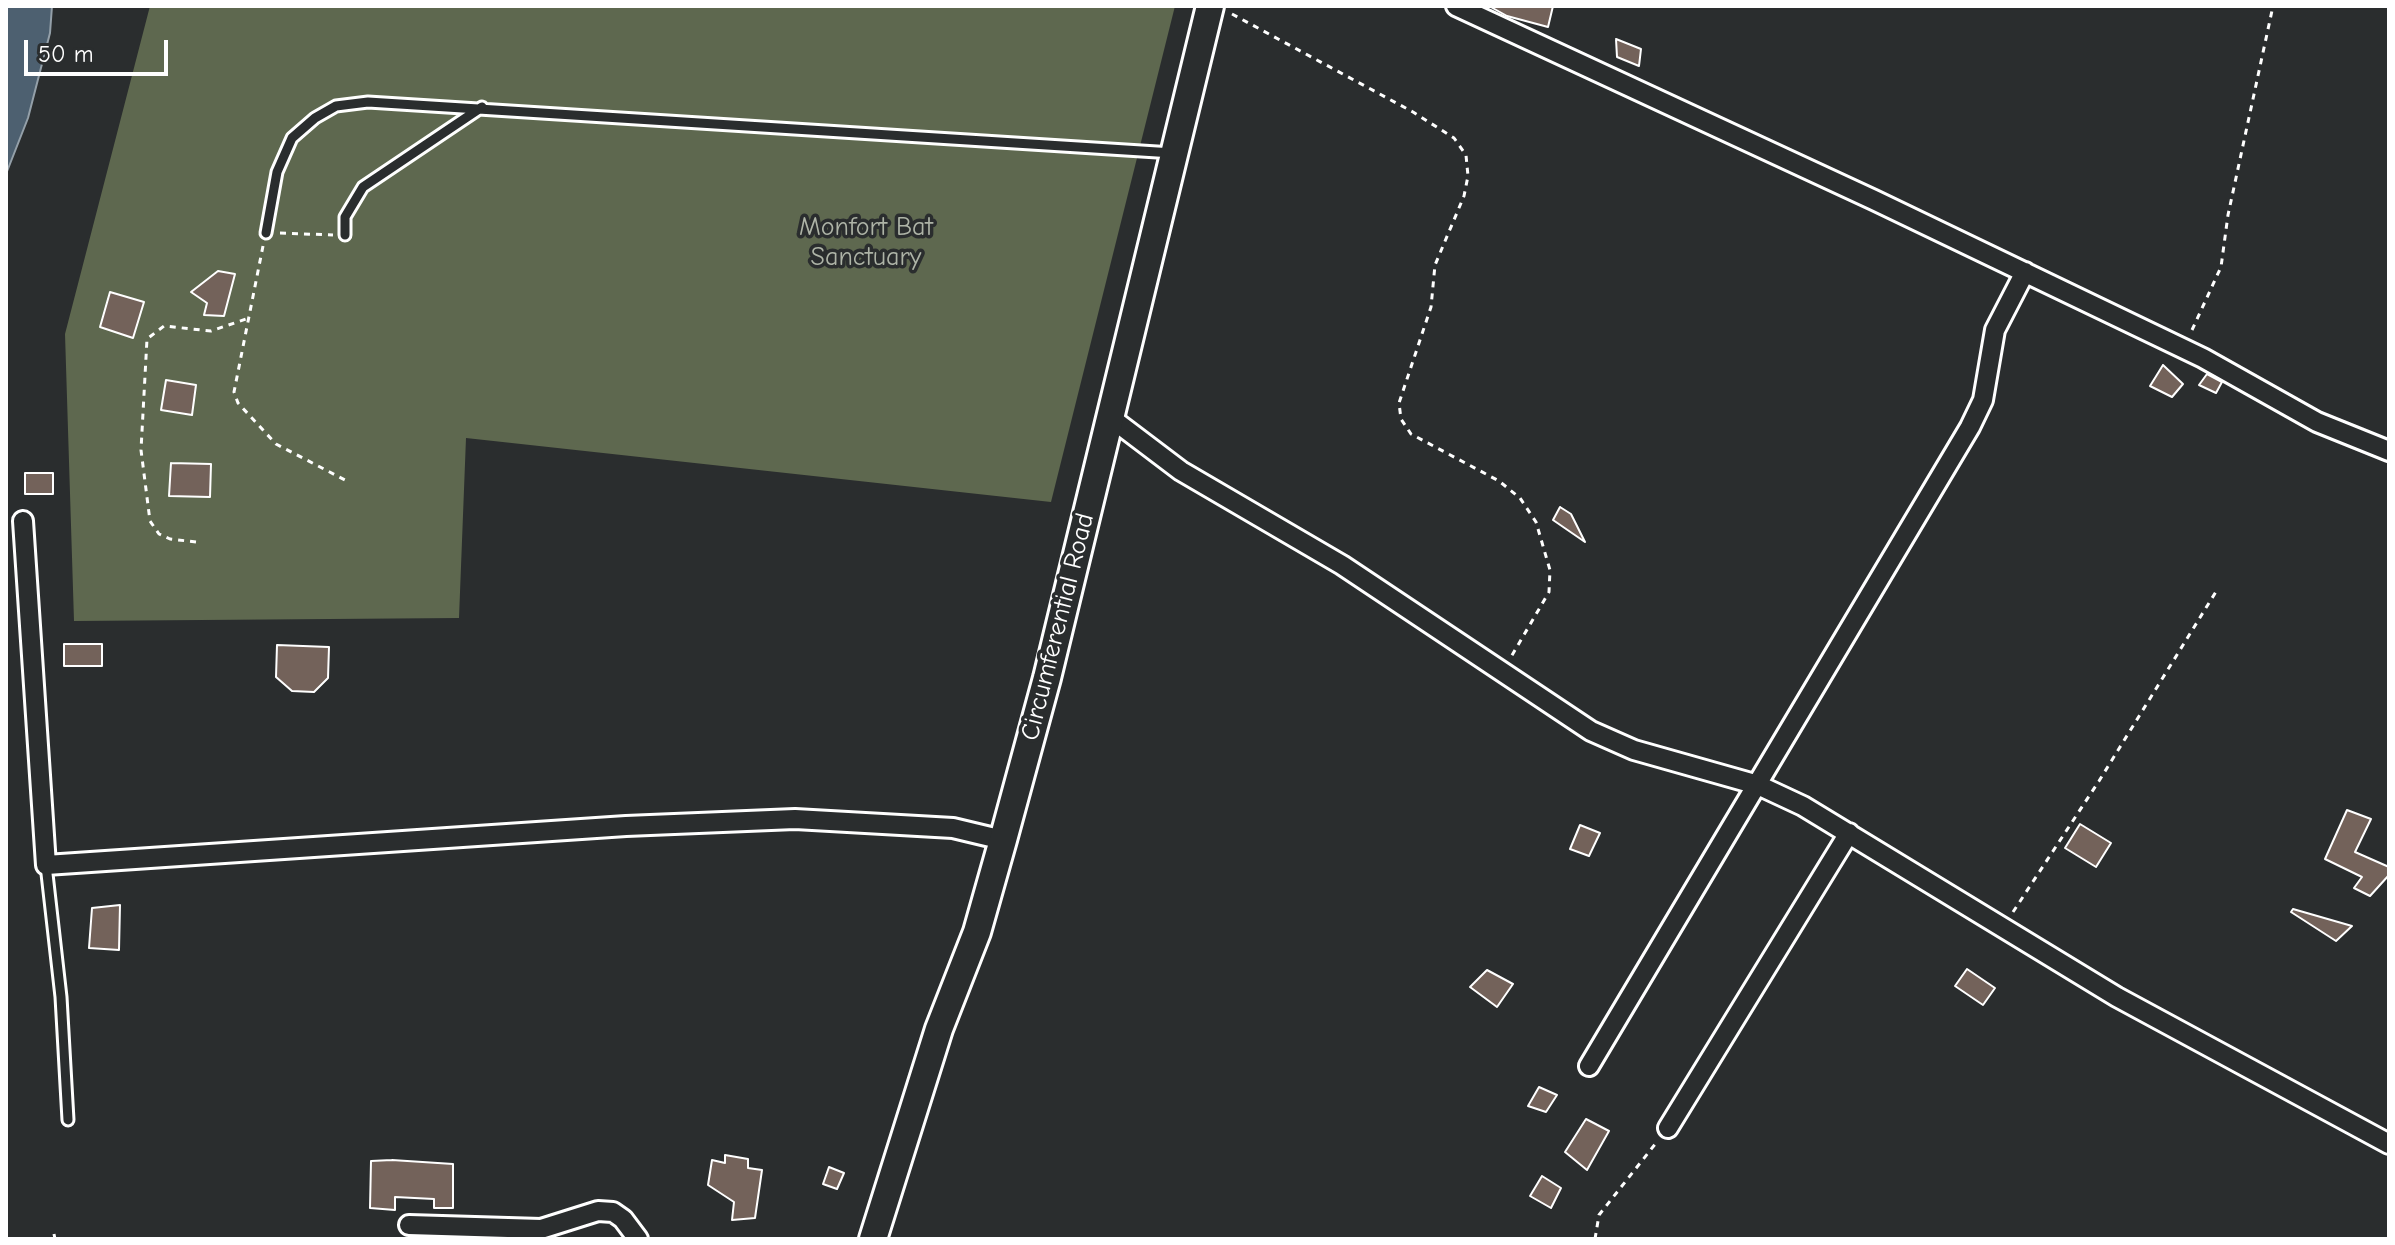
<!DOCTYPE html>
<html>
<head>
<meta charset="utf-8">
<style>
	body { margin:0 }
	#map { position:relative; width:2395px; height:1245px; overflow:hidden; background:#2a2d2e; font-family:"Comic Neue",sans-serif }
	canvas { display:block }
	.frame { position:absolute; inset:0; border:8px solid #fff; pointer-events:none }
	.scale { position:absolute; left:24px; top:40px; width:144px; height:36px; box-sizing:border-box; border:4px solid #fff; border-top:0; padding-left:10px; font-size:24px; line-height:28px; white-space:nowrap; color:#fff; -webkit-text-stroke:6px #2a2d2e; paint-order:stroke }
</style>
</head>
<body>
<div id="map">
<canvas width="2395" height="1245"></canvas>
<div class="frame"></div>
<div class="scale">50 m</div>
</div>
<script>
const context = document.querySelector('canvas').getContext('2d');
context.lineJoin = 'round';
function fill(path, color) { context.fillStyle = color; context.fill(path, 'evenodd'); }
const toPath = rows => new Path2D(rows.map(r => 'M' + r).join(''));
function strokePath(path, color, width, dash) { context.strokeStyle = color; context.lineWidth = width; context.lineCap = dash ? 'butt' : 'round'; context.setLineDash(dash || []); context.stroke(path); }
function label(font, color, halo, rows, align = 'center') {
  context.font = font + ' "Comic Neue",sans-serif'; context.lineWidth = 7; context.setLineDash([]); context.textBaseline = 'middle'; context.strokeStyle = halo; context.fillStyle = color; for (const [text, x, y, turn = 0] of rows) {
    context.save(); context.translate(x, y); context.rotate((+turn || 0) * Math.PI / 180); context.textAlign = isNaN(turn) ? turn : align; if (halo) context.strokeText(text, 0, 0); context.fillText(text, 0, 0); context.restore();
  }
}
fill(toPath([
	[150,6,1175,6,1051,502,466,438,459,618,74,621,65,334]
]), '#5e684f');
const water = toPath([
	[6,6,52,6,50,33,28,118,6,174,6,6]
]);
fill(water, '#4d6070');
strokePath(water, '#94a0a9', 2);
const building = toPath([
	[1489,6,1553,6,1548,27,1507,16,1489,6],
	[1616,39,1641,49,1639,66,1617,57,1616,39],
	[218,271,235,274,224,316,204,315,207,303,191,292,218,271],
	[110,292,144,302,133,338,100,327,110,292],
	[2163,365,2183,384,2172,397,2150,386,2163,365],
	[2207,374,2222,382,2216,393,2199,385,2207,374],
	[166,380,196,385,192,415,161,410,166,380],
	[171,463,211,464,210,497,169,496,171,463],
	[25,473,53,473,53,494,25,494,25,473],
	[1560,507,1571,514,1585,542,1553,520,1560,507],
	[64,644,102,644,102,666,64,666,64,644],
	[277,645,329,647,328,678,314,692,292,691,276,677,277,645],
	[2347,810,2371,819,2355,852,2389,867,2389,875,2370,896,2354,888,2362,877,2325,859,2347,810],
	[2080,824,2111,843,2096,867,2065,848,2080,824],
	[1580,825,1600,833,1589,856,1570,849,1580,825],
	[120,905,119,950,89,948,92,908,120,905],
	[2293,909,2352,926,2336,941,2291,912,2293,909],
	[1967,969,1995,988,1983,1005,1955,986,1967,969],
	[1487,970,1513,984,1497,1007,1470,987,1487,970],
	[1539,1087,1557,1095,1546,1112,1528,1106,1539,1087],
	[1586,1119,1609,1131,1587,1170,1565,1152,1586,1119],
	[725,1155,748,1159,748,1168,762,1170,755,1218,732,1220,734,1202,708,1185,712,1160,725,1163,725,1155],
	[392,1160,453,1164,453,1208,434,1208,434,1199,395,1197,395,1210,370,1208,371,1161,392,1160],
	[829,1167,844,1173,837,1189,823,1184,829,1167],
	[1542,1176,1561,1188,1551,1208,1530,1196,1542,1176]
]);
fill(building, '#73625a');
strokePath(building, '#fff', 2);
const lane = toPath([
	[266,233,277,172,292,138,315,118,336,106,368,102,1173,153],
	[345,235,345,217,363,187,482,107],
	[46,865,61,997,68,1120]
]);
const street = toPath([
	[1456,6,1874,200,2203,358,2317,422,2389,451],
	[1111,418,1181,471,1342,565,1591,731,1634,750,1758,785,1803,806,2117,997,2389,1144],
	[23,521,46,865,626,826,795,819,953,828,1003,840],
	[1589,1066,1970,427,1983,400,1995,330,2025,272],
	[1668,1128,1849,833],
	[409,1225,541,1229,598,1211,613,1212,623,1219,638,1239]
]);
const secondary = toPath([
	[873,1239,939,1029,977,932,1003,840,1047,678,1210,6]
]);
strokePath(lane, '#fff', 15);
strokePath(street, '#fff', 24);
strokePath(secondary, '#fff', 32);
strokePath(toPath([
	[1232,14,1413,112,1454,138,1466,155,1468,176,1464,196,1435,265,1431,307,1399,403,1401,419,1411,434,1499,481,1520,498,1536,522,1550,570,1549,592,1511,657],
	[280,233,333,235],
	[263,246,234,392,238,403,276,444,345,480],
	[2192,330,2221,267,2228,215,2273,6],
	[196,542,170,539,159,534,150,521,141,450,147,339,164,326,211,331,249,318],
	[2013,912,2099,781,2217,590],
	[54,1234,55,1239],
	[1595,1239,1599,1215,1656,1143]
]), '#fff', 3, [6, 6]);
strokePath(lane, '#2a2d2e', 9);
strokePath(street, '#2a2d2e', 18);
strokePath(secondary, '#2a2d2e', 26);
label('26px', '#aeb4a7', '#2a2d2e', [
	["Monfort Bat",866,228],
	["Sanctuary",866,258]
]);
label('26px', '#fff', '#2a2d2e', [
	["Circumferential Road",1058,627,-76]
]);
</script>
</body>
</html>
